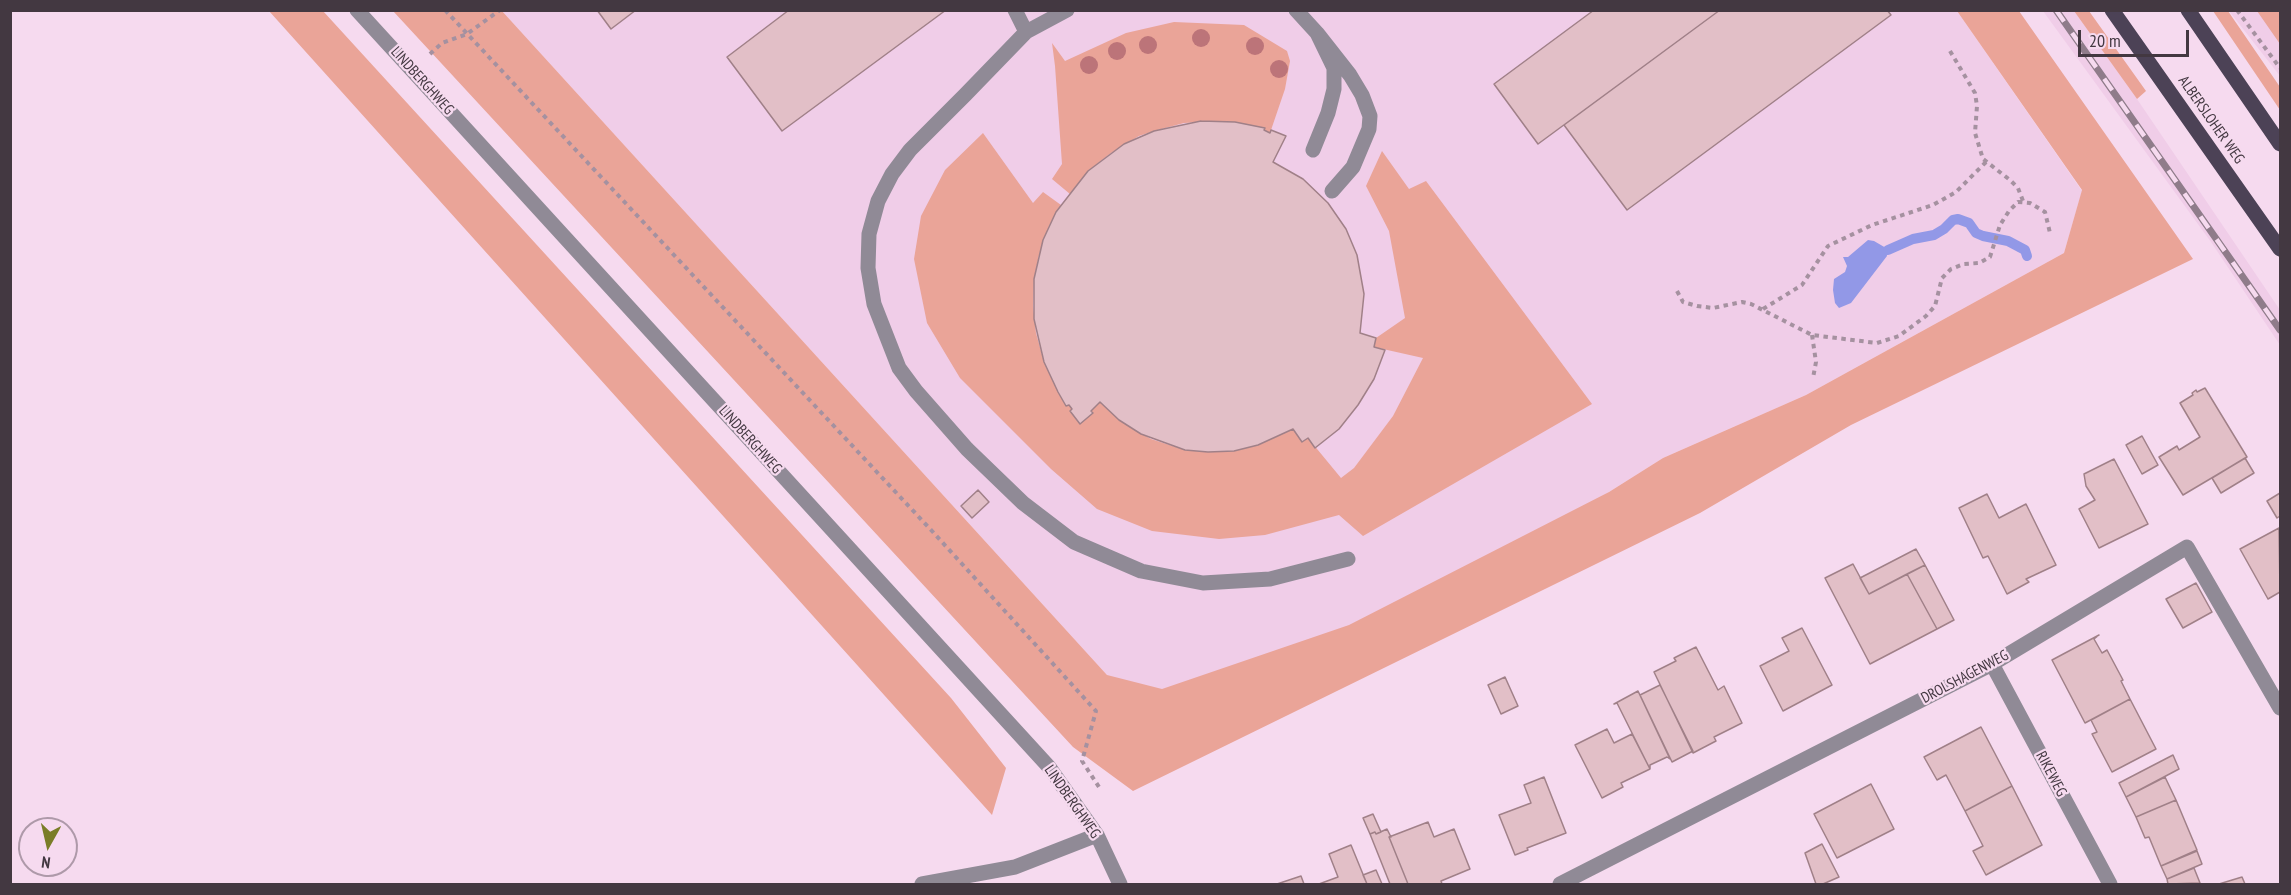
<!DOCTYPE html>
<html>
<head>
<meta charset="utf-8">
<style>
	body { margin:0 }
	#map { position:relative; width:2291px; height:895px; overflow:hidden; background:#f6daef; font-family:"PT Sans Narrow",sans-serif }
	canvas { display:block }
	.frame { position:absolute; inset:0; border:12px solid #433841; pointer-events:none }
	.north { position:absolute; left:18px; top:817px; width:60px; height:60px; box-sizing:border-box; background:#f6daef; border:2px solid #ae99a9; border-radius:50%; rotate:188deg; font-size:16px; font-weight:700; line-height:24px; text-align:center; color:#433841 }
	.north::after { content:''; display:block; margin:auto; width:21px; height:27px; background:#7a7d27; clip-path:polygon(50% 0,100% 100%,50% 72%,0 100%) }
	.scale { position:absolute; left:2078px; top:30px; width:111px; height:27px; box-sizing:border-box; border:3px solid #433841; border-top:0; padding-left:8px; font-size:18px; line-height:21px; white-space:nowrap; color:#433841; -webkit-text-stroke:4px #f6daef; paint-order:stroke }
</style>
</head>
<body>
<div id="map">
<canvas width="2291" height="895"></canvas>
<div class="frame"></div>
<div class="north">N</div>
<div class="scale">20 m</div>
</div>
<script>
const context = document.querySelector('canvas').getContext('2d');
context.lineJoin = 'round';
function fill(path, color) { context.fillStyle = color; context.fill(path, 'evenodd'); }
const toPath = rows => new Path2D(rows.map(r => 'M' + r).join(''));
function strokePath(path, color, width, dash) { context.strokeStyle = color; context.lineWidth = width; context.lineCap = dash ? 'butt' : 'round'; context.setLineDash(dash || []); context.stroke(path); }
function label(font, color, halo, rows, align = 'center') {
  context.font = font + ' "PT Sans Narrow",sans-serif'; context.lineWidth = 4.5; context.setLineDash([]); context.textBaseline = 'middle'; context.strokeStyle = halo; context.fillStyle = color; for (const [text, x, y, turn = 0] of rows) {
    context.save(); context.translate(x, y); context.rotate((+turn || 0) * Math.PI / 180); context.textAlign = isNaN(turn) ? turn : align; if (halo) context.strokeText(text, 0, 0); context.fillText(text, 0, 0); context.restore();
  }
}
fill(toPath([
	[502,11,1957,11,2082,191,2064,253,1806,395,1663,458,1133,791,1107,675],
	[2043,11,2074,11,2137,99,2280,310,2280,345,2211,242],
	[2229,11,2280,11,2280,76]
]), '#f0cde8');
fill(toPath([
	[269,11,323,11,951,698,1006,768,992,815],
	[393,11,502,11,1107,675,1162,689,1349,625,1609,492,1663,458,1806,395,2064,253,2082,190,1957,11,2019,11,2193,259,1851,425,1700,513,1133,791,1073,747],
	[2074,11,2089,11,2146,91,2137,99],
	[2213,11,2228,11,2280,87,2280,110],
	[2257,11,2280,11,2280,44],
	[1174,22,1244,25,1287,51,1290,61,1285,89,1270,133,1264,130,1264,128,1219,121,1184,123,1154,131,1139,136,1111,153,1088,171,1070,194,1052,179,1062,164,1055,66,1052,43,1065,61,1126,33],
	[983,133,1033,203,1043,192,1061,205,1049,226,1039,255,1034,279,1033,306,1036,333,1044,362,1058,392,1066,406,1069,405,1080,423,1092,413,1091,411,1100,402,1130,427,1151,439,1185,450,1208,452,1234,451,1258,445,1293,429,1302,442,1308,438,1341,478,1354,468,1393,416,1423,358,1374,347,1376,338,1405,318,1389,231,1366,186,1382,151,1409,189,1426,181,1592,404,1363,536,1339,515,1265,535,1219,539,1152,531,1097,509,1051,469,960,378,927,323,914,259,921,216,945,170]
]), '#eaa498');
fill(toPath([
	[1868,240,1874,241,1886,248,1887,256,1851,303,1839,308,1835,303,1833,290,1834,279,1845,272,1847,266,1843,257,1848,257]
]), '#9298e7');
strokePath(toPath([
	[1888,250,1913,239,1934,235,1944,229,1953,220,1958,219,1969,223,1976,233,1983,236,2008,241,2025,250,2027,256]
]), '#9298e7', 10);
const building = toPath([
	[597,10,636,10,611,29,597,10],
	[789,10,946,10,782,131,727,57,789,10],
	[1594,10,1720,10,1538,144,1494,84,1594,10],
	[1720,10,1887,10,1891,15,1627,210,1564,125,1720,10],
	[1201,121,1235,122,1265,128,1264,130,1270,133,1271,130,1286,136,1273,162,1303,179,1328,203,1346,229,1357,255,1364,294,1360,333,1376,338,1374,347,1385,350,1374,379,1358,405,1339,429,1315,448,1308,438,1302,442,1293,429,1258,445,1234,451,1208,452,1185,450,1141,434,1119,420,1100,402,1091,411,1093,413,1080,424,1070,411,1072,409,1069,405,1066,406,1058,392,1044,362,1034,319,1034,279,1043,240,1056,212,1088,171,1124,144,1154,131,1201,121],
	[2205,388,2247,457,2183,495,2159,457,2177,446,2179,450,2200,437,2180,403,2193,395,2192,393,2196,390,2197,392,2205,388],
	[2142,436,2158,465,2142,474,2126,445,2142,436],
	[2245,458,2254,473,2221,493,2212,478,2245,458],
	[2114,459,2148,524,2099,548,2079,509,2095,500,2086,486,2084,474,2114,459],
	[978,490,989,502,972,518,961,506,978,490],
	[2280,493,2280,516,2277,518,2267,501,2280,493],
	[1987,494,1999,518,2026,504,2056,565,2026,579,2029,582,2007,594,1988,556,1983,558,1959,508,1987,494],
	[2279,528,2280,592,2268,599,2240,549,2279,528],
	[1916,549,1925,565,1869,594,1860,578,1916,549],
	[1853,564,1869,594,1907,574,1937,629,1870,664,1825,578,1853,564],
	[1925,565,1954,620,1937,629,1907,574,1925,565],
	[2196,583,2212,612,2183,628,2166,599,2196,583],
	[1802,628,1832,685,1783,711,1760,666,1789,651,1782,638,1802,628],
	[2099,635,2094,639,2102,653,2107,650,2123,680,2121,681,2130,699,2085,723,2052,660,2099,635],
	[1696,647,1718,690,1724,686,1742,723,1714,737,1716,741,1693,753,1654,672,1676,661,1674,658,1696,647],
	[1505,677,1518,706,1501,714,1488,685,1505,677],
	[1660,685,1693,751,1672,762,1640,695,1660,685],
	[1638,691,1670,759,1667,757,1650,765,1650,769,1617,703,1614,704,1638,691],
	[2130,699,2156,749,2112,772,2092,734,2097,732,2091,720,2130,699],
	[1981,727,2012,786,1965,811,1946,775,1937,780,1924,757,1981,727],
	[1607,729,1614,743,1632,734,1650,769,1621,783,1623,787,1602,798,1575,745,1607,729],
	[2173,755,2179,769,2126,797,2119,783,2173,755],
	[1544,777,1566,833,1527,848,1528,850,1515,855,1499,815,1531,803,1524,785,1544,777],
	[2165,777,2176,800,2136,817,2126,797,2165,777],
	[1871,784,1894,829,1837,858,1814,814,1871,784],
	[2012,786,2042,845,1986,875,1973,851,1983,846,1965,811,2012,786],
	[2176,800,2197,850,2161,866,2149,837,2145,838,2136,817,2176,800],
	[1373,814,1381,832,1376,834,1375,832,1370,834,1363,818,1373,814],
	[1428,822,1434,837,1454,829,1470,869,1441,881,1442,884,1408,884,1389,837,1428,822],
	[1387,829,1391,837,1389,837,1408,884,1390,884,1370,834,1375,832,1376,834,1387,829],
	[1822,844,1839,877,1823,884,1816,884,1805,853,1822,844],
	[1351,845,1367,884,1319,884,1338,877,1329,854,1351,845],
	[2197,851,2202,864,2167,879,2161,866,2197,851],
	[2194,868,2200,883,2168,884,2167,879,2194,868],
	[1376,870,1382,884,1367,884,1363,875,1376,870],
	[1301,876,1304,884,1277,884,1301,876],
	[2242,877,2245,884,2219,884,2242,877]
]);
fill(building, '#e2bfc7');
strokePath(building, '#a08088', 1.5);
strokePath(toPath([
	[445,10,932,531,1096,711,1082,761,1101,790],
	[2237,10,2280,68],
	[1950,51,1975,93,1977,106,1975,133,1983,159,2010,180,2018,188,2023,201],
	[430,54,442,43,467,34,500,10],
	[1677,291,1683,302,1697,306,1713,308,1742,302,1751,304,1812,335,1877,343,1899,336,1926,316,1935,306,1942,278,1951,269,1964,264,1979,263,1990,257,2000,225,2009,211,2018,202,2030,203,2045,212,2050,233],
	[1763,309,1802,285,1828,246,1872,225,1933,205,1956,192,1987,161],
	[1812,335,1816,362,1813,378]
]), '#a591a0', 4, [4.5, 4.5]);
strokePath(toPath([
	[357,10,1049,767,1097,835,1120,884],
	[1015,10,1026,32],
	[1067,10,1026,32,965,95,910,150,892,174,878,201,869,234,868,268,874,304,899,368,916,391,967,449,1023,503,1074,542,1141,571,1203,583,1270,579,1348,559],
	[1296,10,1317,33,1334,68,1334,89,1328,113,1313,150],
	[1317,33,1350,75,1362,95,1370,116,1369,129,1353,167,1332,191],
	[1992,664,2110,884],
	[922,884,1015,867,1097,835],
	[1560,884,1992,664,2187,547,2280,708]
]), '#908a96', 15);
strokePath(toPath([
	[2112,10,2280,249],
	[2188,10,2280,144]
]), '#4c4256', 15);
const rail = toPath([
	[2056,10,2280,330]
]);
strokePath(rail, '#8f7c8a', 7);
strokePath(rail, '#f6daef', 4.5, [14]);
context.fillStyle = '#bc7479';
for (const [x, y] of [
	[1201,38],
	[1148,45],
	[1255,46],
	[1117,51],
	[1089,65],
	[1279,69]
]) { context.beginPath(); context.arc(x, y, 9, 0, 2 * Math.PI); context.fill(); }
label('15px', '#433841', '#f6daef', [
	["LINDBERGHWEG",422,81,48],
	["ALBERSLOHER WEG",2211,120,55],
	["LINDBERGHWEG",750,440,48],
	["DROLSHAGENWEG",1965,677,-28],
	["RIKEWEG",2051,774,62],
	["LINDBERGHWEG",1072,802,55]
]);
</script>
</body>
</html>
